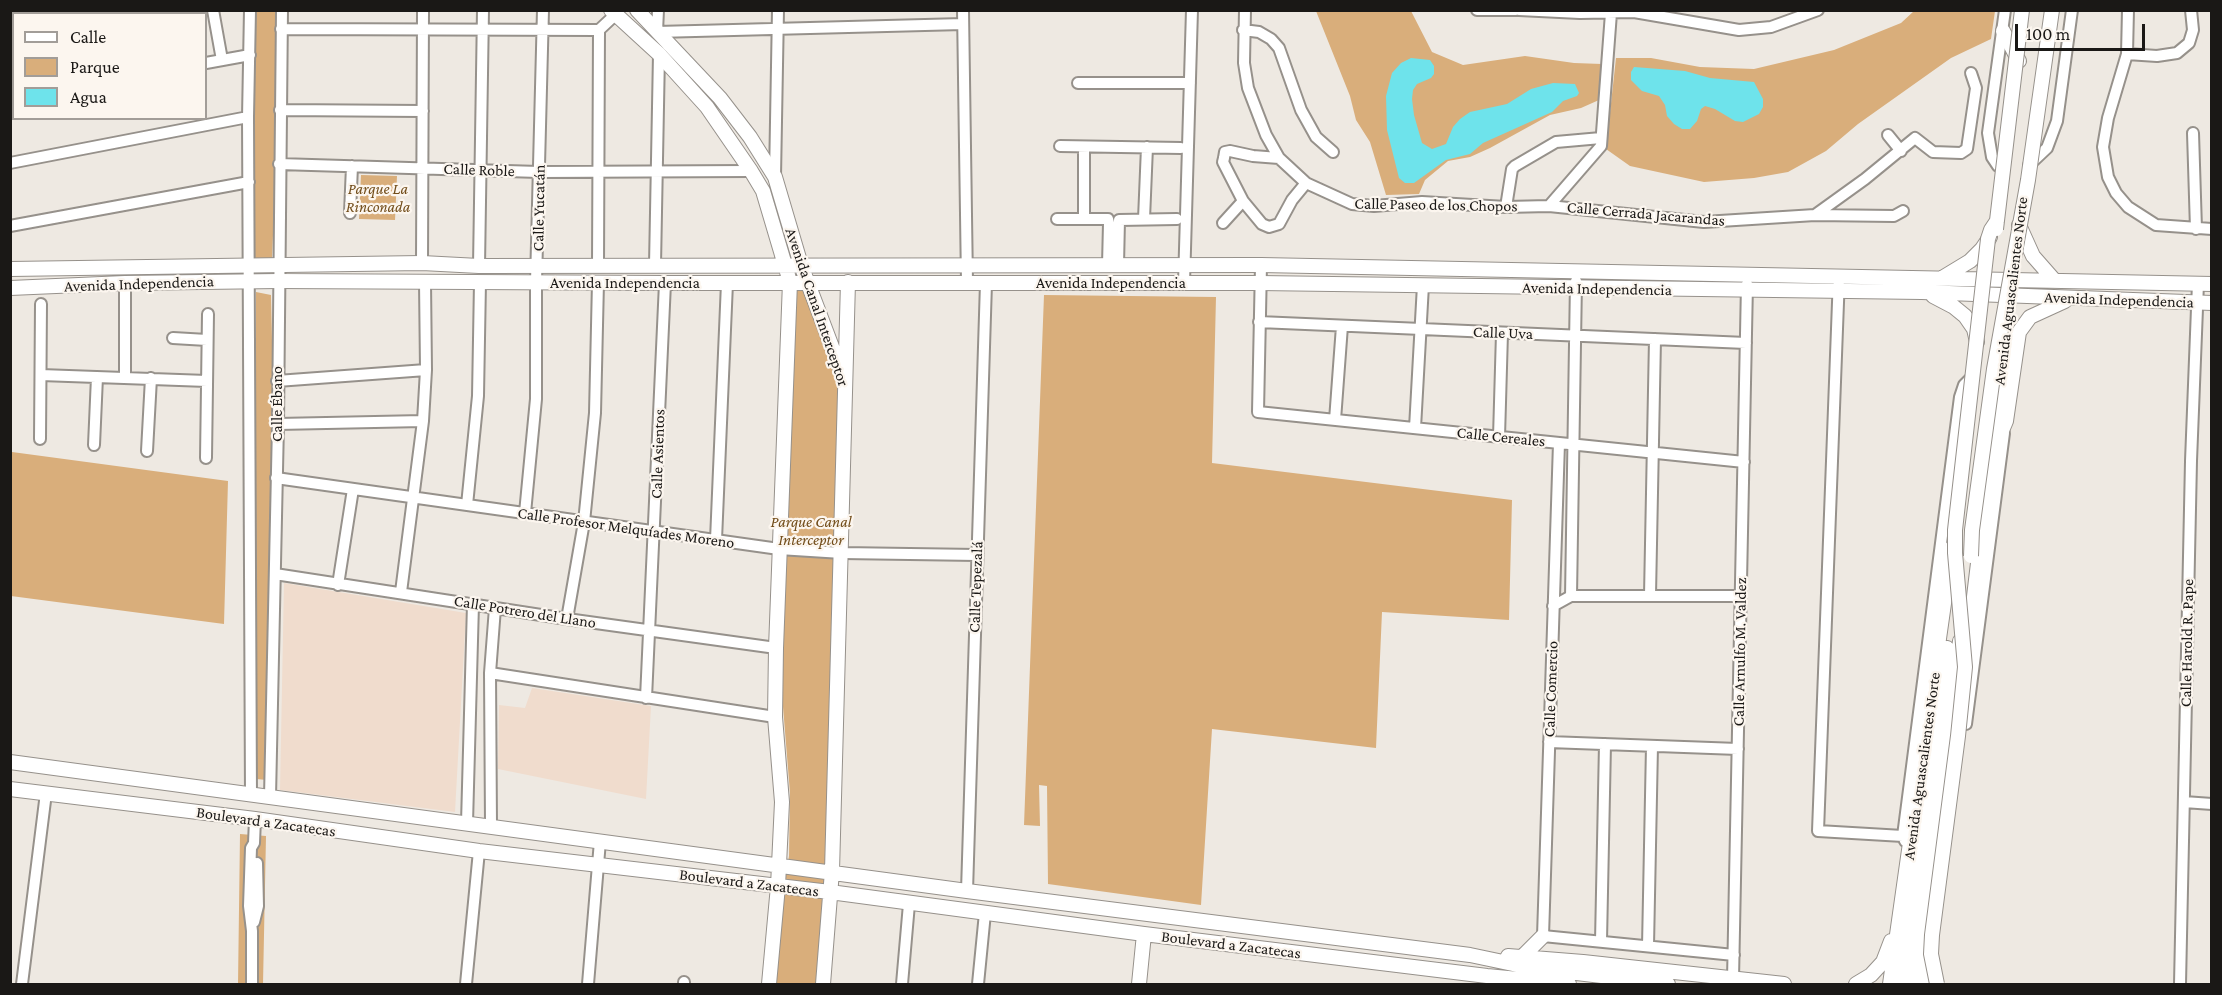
<!DOCTYPE html>
<html>
<head>
<meta charset="utf-8">
<style>
	body { margin:0 }
	#map { position:relative; width:2222px; height:995px; overflow:hidden; background:#eee9e2; font-family:"Crimson Pro",serif }
	canvas { display:block }
	.frame { position:absolute; inset:0; border:12px solid #1a1816; pointer-events:none }
	.legend { position:absolute; left:12px; top:12px; width:195px; height:108px; box-sizing:border-box; background:#fcf6ef; border:2px solid #a29d98; margin:0; padding:8px 10px; list-style:none; font-size:18px; color:#1a1816 }
	.legend li { display:flex; align-items:center; gap:12px; height:30px }
	.legend b { width:30px; border:2px solid #a29d98 }
	.scale { position:absolute; left:2015px; top:24px; width:130px; height:27px; box-sizing:border-box; border:3px solid #1a1816; border-top:0; padding-left:8px; font-size:18px; line-height:21px; white-space:nowrap; color:#1a1816; -webkit-text-stroke:4px #fcf6ef; paint-order:stroke }
</style>
</head>
<body>
<div id="map">
<canvas width="2222" height="995"></canvas>
<div class="frame"></div>
<ul class="legend">
<li><b style="height:8px;background:#fff"></b>Calle</li>
<li><b style="height:16px;background:#d9ae7b"></b>Parque</li>
<li><b style="height:16px;background:#6ee3eb"></b>Agua</li>
</ul>
<div class="scale">100 m</div>
</div>
<script>
const context = document.querySelector('canvas').getContext('2d');
context.lineJoin = 'round';
function fill(path, color) { context.fillStyle = color; context.fill(path, 'evenodd'); }
const toPath = rows => new Path2D(rows.map(r => 'M' + r).join(''));
function strokePath(path, color, width, dash) { context.strokeStyle = color; context.lineWidth = width; context.lineCap = dash ? 'butt' : 'round'; context.setLineDash(dash || []); context.stroke(path); }
function label(font, color, halo, rows, align = 'center') {
  context.font = font + ' "Crimson Pro",serif'; context.lineWidth = 4.5; context.setLineDash([]); context.textBaseline = 'middle'; context.strokeStyle = halo; context.fillStyle = color; for (const [text, x, y, turn = 0] of rows) {
    context.save(); context.translate(x, y); context.rotate((+turn || 0) * Math.PI / 180); context.textAlign = isNaN(turn) ? turn : align; if (halo) context.strokeText(text, 0, 0); context.fillText(text, 0, 0); context.restore();
  }
}
fill(toPath([
	[284,583,466,613,455,812,280,790],
	[532,688,651,706,646,799,498,769,499,705,525,708]
]), '#f0dccd');
fill(toPath([
	[252,11,275,11,276,163,272,259,253,264],
	[1316,11,1411,11,1432,52,1463,65,1525,56,1574,63,1602,64,1599,100,1581,108,1550,115,1490,148,1470,157,1448,161,1425,180,1419,194,1386,195,1370,142,1356,120,1350,96],
	[1914,11,1995,11,1991,39,1951,58,1858,124,1826,151,1788,172,1754,178,1704,182,1630,166,1606,149,1616,58,1651,58,1700,67,1754,69,1834,50,1901,23],
	[361,175,397,176,395,220,359,219],
	[802,288,840,386,830,699,828,862,819,984,773,984,781,904,789,856,790,793,781,682,793,291],
	[256,292,271,295,274,430,270,484,272,572,267,780,256,779],
	[1044,295,1216,297,1212,463,1512,500,1509,620,1382,612,1376,748,1212,729,1201,905,1048,884,1047,786,1039,785,1040,826,1024,825],
	[12,452,228,481,224,624,11,596],
	[240,834,266,836,263,984,238,984]
]), '#d9ae7b');
fill(toPath([
	[1411,58,1430,60,1434,66,1434,74,1431,78,1417,84,1413,90,1412,99,1414,115,1422,143,1432,149,1446,144,1453,127,1460,119,1470,112,1507,104,1531,89,1553,83,1575,84,1579,93,1577,96,1563,101,1552,112,1483,143,1470,154,1446,160,1414,183,1405,183,1399,178,1387,130,1386,96,1392,73,1401,63],
	[1634,67,1685,71,1710,78,1754,82,1763,99,1763,107,1759,114,1743,122,1735,121,1715,109,1705,106,1701,109,1697,121,1690,129,1682,129,1674,124,1667,116,1665,105,1659,96,1642,91,1631,80,1631,72]
]), '#6ee3eb');
const minor = toPath([
	[213,10,222,60],
	[250,10,248,117,251,795],
	[658,10,657,32,963,24],
	[963,10,967,282],
	[1245,10,1244,63,1248,88,1266,135,1279,158,1306,183,1352,204,1374,206,1422,202,1506,207,1549,206,1704,222,1815,215,1894,216,1903,211],
	[1477,10,1516,10],
	[1519,10,1580,13,1634,12,1739,30,1771,27,1818,10],
	[2128,10,2127,54,2108,118,2103,147,2108,177,2116,193,2128,207,2156,225,2212,229],
	[281,29,599,30,615,15],
	[1243,30,1259,32,1271,39,1279,48,1301,110,1316,137,1333,152],
	[2127,54,2157,56,2177,53,2189,43,2193,30,2191,10],
	[206,63,250,55],
	[1078,83,1190,83],
	[10,100,14,100],
	[280,110,423,111],
	[2193,133,2196,229],
	[1888,135,1901,151],
	[1060,146,1181,148],
	[1279,158,1253,156,1230,151,1225,152,1224,158,1223,162,1243,201,1262,224,1269,227,1279,224,1292,200,1306,183],
	[10,163,248,117],
	[279,164,539,172,751,171],
	[2029,165,2047,148,2057,121,2072,10],
	[2003,168,1998,166,1992,157,1988,133,2005,10],
	[775,177,778,10],
	[1549,206,1601,146,1611,13],
	[1506,207,1512,169,1515,166,1556,142,1601,138],
	[350,213,352,166],
	[1815,215,1865,179,1915,138,1933,152,1961,153,1967,149,1976,88,1971,73],
	[1057,219,1108,219,1109,223,1108,265],
	[1084,219,1084,147],
	[1144,219,1147,147],
	[1223,223,1243,201],
	[10,226,249,182],
	[422,263,423,10],
	[655,265,659,54],
	[1118,265,1119,220,1177,219],
	[1261,265,1258,412,1744,462],
	[479,266,483,10],
	[598,266,599,30],
	[1839,276,1818,831,1903,836],
	[1184,283,1192,10],
	[1259,322,1746,343],
	[173,338,207,340],
	[41,375,207,381],
	[125,377,125,283],
	[277,381,426,370],
	[1335,420,1342,326],
	[278,424,423,421],
	[1415,428,1423,285],
	[1499,437,1502,333],
	[40,439,41,304],
	[1559,443,1543,936,1734,955],
	[94,445,97,377],
	[147,451,151,378],
	[206,458,208,314],
	[276,478,779,549,842,553,977,555],
	[467,505,478,396,480,282],
	[525,513,536,399,536,282,543,10],
	[716,540,727,283],
	[275,574,567,619,776,648],
	[338,585,353,489],
	[401,592,423,421,426,370,425,282],
	[1650,595,1655,339],
	[1571,596,1576,281],
	[1553,606,1571,596,1741,596],
	[567,619,584,522,595,413,598,282],
	[490,673,775,717],
	[646,698,665,283],
	[1966,724,2004,433],
	[1549,742,1738,749],
	[270,797,278,424,282,10],
	[2184,802,2212,804],
	[467,823,473,604],
	[491,825,490,673,495,608],
	[1905,841,1903,836,1960,397,1964,385,1973,376],
	[967,891,986,283],
	[254,922,258,906,257,863],
	[1601,941,1605,744],
	[1648,946,1652,746],
	[1733,979,1747,284],
	[22,984,46,793],
	[252,984,252,931,249,906,251,848,254,843,255,819],
	[466,984,479,851],
	[588,984,600,841],
	[684,984,684,982],
	[902,984,909,904],
	[978,984,985,913],
	[2180,984,2191,461,2198,283]
]);
const major = toPath([
	[611,10,659,54,707,107,751,171,763,191,790,282,776,648,775,717,782,802,778,886,769,984],
	[637,10,720,98,750,137,775,177,801,265,843,376],
	[2003,31,2019,61],
	[2019,225,2033,256,2055,281],
	[10,269,422,263,479,266,1261,265,2212,284],
	[1942,278,1970,261,1982,249,1990,237],
	[10,288,125,283,278,281,665,283,1259,283,1922,292,2212,303],
	[1933,296,1954,307,1965,316,1974,329,1977,342],
	[1995,447,2006,421,2019,332,2030,317,2065,301],
	[1967,655,2004,346],
	[10,762,967,891,1470,955,1527,967,1668,984],
	[10,789,255,819,479,851,830,892,1144,934,1487,976,1569,984],
	[1508,956,1583,962,1784,984],
	[1522,957,1543,936],
	[823,984,832,871,848,282],
	[1139,984,1144,934],
	[1856,984,1871,975,1883,962,1891,941],
	[1890,984,1952,547],
	[1904,984,1947,648],
	[1914,984,1960,641],
	[1925,984,1929,951]
]);
strokePath(minor, '#96918b', 14);
strokePath(major, '#96918b', 16);
strokePath(minor, '#fff', 10);
strokePath(major, '#fff', 14);
const majorBridge = toPath([
	[1996,229,2022,10],
	[1971,556,1972,530,1994,369,2028,180,2052,10],
	[1937,984,1931,954,1932,935,1958,736,1965,667,1955,553,1955,530,1988,239,1991,230,1997,221]
]);
strokePath(majorBridge, '#96918b', 16, []);
strokePath(majorBridge, '#fff', 14);
label('16px', '#1a1816', '#fcf6ef', [
	["Calle Roble",479,170,2],
	["Calle Paseo de los Chopos",1436,205,1],
	["Calle Yucatán",539,208,-89],
	["Calle Cerrada Jacarandas",1646,214,5],
	["Avenida Independencia",625,283],
	["Avenida Independencia",1111,283],
	["Avenida Independencia",139,284,-2],
	["Avenida Independencia",1597,289,1],
	["Avenida Aguascalientes Norte",2011,291,-83],
	["Avenida Independencia",2119,300,2],
	["Avenida Canal Interceptor",817,307,71],
	["Calle Uva",1503,333,2],
	["Calle Ébano",277,404,-90],
	["Calle Cereales",1501,437,6],
	["Calle Asientos",658,454,-88],
	["Calle Profesor Melquíades Moreno",626,528,8],
	["Calle Tepezalá",976,587,-88],
	["Calle Potrero del Llano",525,612,9],
	["Calle Harold R. Pape",2187,643,-89],
	["Calle Arnulfo M. Valdez",1740,652,-89],
	["Calle Comercio",1551,689,-88],
	["Avenida Aguascalientes Norte",1922,766,-82],
	["Boulevard a Zacatecas",266,822,8],
	["Boulevard a Zacatecas",749,883,7],
	["Boulevard a Zacatecas",1231,945,7]
]);
label('italic 16px', '#724d1a', '#fcf6ef', [
	["Parque La",378,189],
	["Rinconada",378,207],
	["Parque Canal",811,522],
	["Interceptor",811,540]
]);
</script>
</body>
</html>
